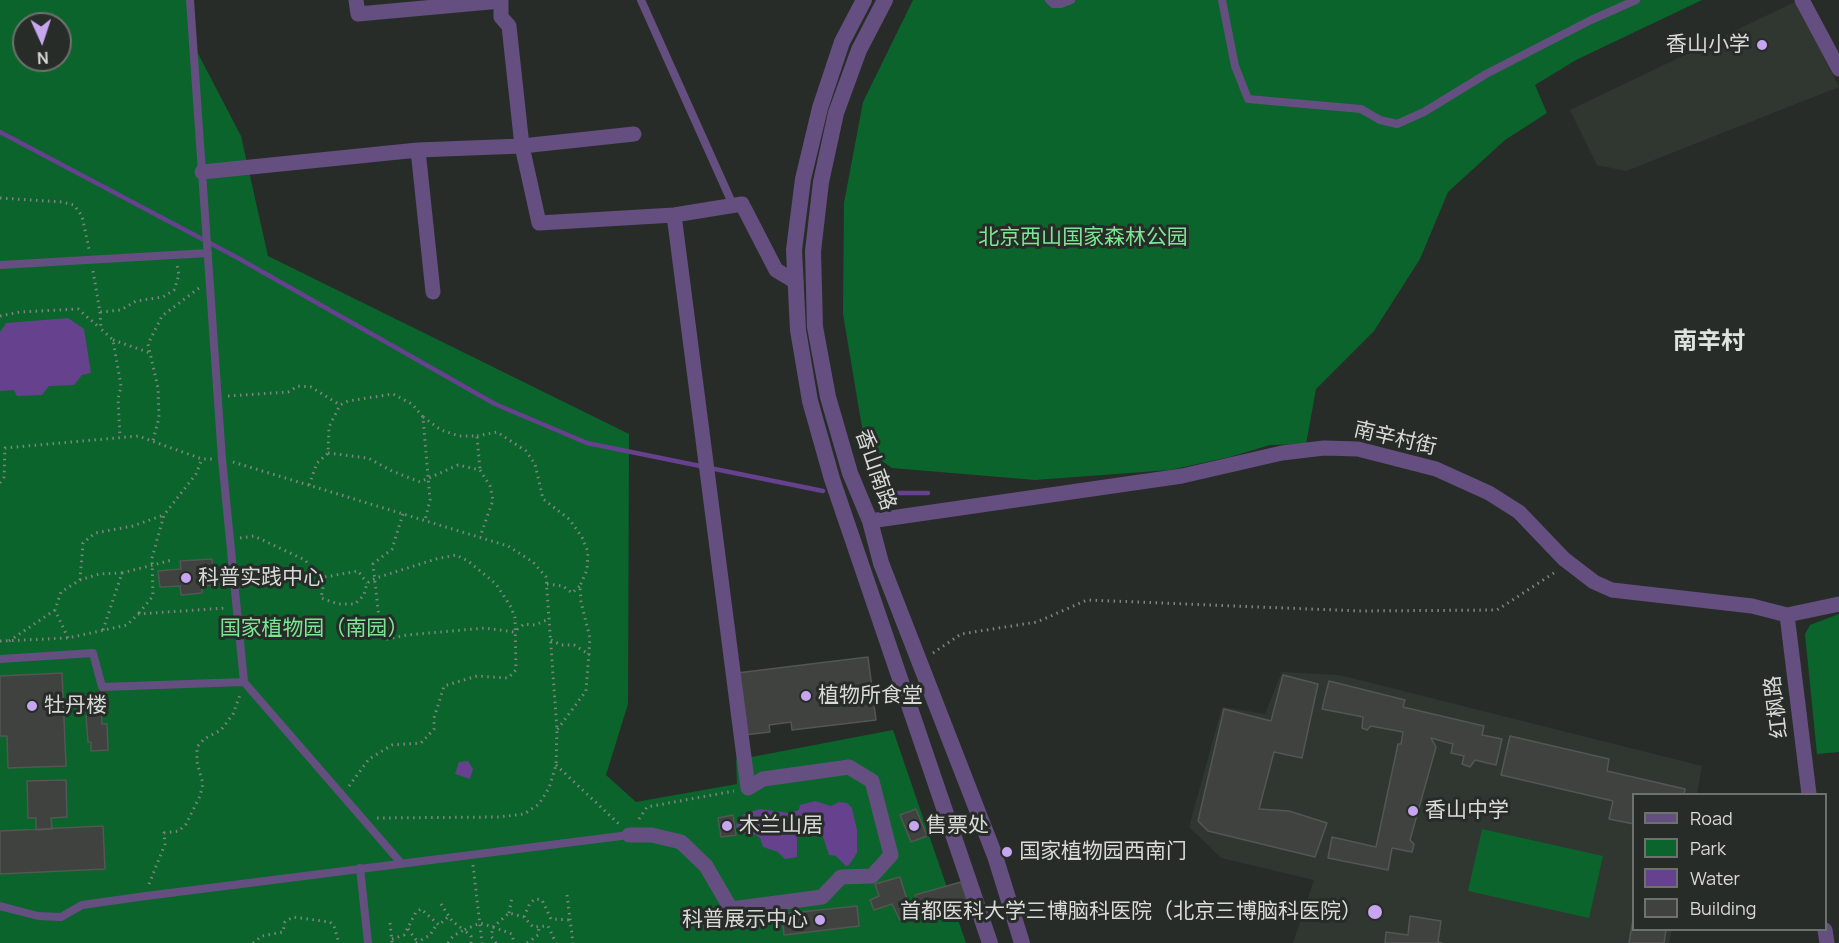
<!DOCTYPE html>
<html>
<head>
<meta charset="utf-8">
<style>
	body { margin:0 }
	#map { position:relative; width:1839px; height:943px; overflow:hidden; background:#282c28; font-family:Manrope,sans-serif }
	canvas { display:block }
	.legend { position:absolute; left:1632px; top:793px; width:195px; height:138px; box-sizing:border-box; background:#282c28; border:2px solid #6e726e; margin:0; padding:8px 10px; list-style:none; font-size:18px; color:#d7dad7 }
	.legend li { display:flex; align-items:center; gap:12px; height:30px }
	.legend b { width:30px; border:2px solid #6e726e }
	.north { position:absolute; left:12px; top:12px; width:60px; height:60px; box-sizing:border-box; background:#282c28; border:2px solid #6e726e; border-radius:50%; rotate:177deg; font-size:16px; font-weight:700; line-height:24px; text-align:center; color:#d7dad7 }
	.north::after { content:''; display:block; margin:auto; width:21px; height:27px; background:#c7a6f0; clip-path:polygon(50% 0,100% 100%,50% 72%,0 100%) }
</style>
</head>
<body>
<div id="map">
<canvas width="1839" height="943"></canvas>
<ul class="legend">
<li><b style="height:8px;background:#654f81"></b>Road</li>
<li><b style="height:16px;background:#0a642c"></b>Park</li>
<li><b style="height:16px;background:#66418d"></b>Water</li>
<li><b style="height:16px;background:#3f423f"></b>Building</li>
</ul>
<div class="north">N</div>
</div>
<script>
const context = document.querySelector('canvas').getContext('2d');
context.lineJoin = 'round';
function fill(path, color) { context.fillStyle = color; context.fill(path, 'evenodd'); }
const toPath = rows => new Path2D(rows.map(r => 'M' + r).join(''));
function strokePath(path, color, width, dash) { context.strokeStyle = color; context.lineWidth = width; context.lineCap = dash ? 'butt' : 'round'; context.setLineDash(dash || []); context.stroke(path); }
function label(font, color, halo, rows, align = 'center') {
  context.font = font + ' Manrope,"Noto Sans SC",sans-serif'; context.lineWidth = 6; context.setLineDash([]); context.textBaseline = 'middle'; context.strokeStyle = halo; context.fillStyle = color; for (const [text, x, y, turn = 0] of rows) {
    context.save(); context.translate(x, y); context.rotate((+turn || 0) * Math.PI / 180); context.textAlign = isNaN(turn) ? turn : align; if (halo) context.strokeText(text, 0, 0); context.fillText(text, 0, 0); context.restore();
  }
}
fill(toPath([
	[1797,1,1839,87,1626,171,1597,165,1570,110],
	[1282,672,1339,675,1702,766,1697,794,1634,794,1634,930,1672,930,1669,943,1293,943,1314,880,1221,858,1189,827,1222,707,1265,714]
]), '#2f3730');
fill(toPath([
	[0,0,187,0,193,44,241,136,268,256,629,434,628,704,606,775,636,802,737,784,736,760,893,730,966,943,0,943],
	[24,24,60,24,60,60,24,60],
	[913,0,1702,0,1576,60,1535,85,1547,113,1505,140,1448,192,1420,259,1374,331,1316,389,1306,444,1270,445,1230,457,1170,470,1035,480,892,468,875,456,864,439,843,314,844,203,863,102],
	[1839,614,1839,752,1817,754,1805,634,1810,625],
	[1482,829,1603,856,1589,918,1468,891]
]), '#0a642c');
fill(toPath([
	[68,318,84,329,91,373,82,375,74,385,49,386,42,395,17,396,14,390,0,391,0,332,6,323],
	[468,761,473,769,470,779,455,774,459,762],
	[815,801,831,806,839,802,847,803,852,808,857,830,857,853,849,865,846,866,836,856,829,855,823,837,815,830,801,832,797,838,797,857,785,859,778,852,763,847,760,838,756,835,739,832,736,825,744,814,760,809,789,813,799,810,800,805]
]), '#66418d');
strokePath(toPath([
	[0,132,238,258,495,404,587,443,823,491],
	[882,493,928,493]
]), '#66418d', 4.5);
const building = toPath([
	[212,559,214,585,202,586,202,593,181,595,180,586,160,587,158,571,181,569,180,561,212,559],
	[868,657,876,720,792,730,791,722,769,725,770,732,744,735,737,673,868,657],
	[62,673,66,766,8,768,7,736,0,736,0,676,62,673],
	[1283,675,1318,684,1302,758,1274,752,1259,809,1289,811,1327,823,1315,857,1208,831,1198,821,1224,709,1271,721,1283,675],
	[1329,681,1405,700,1403,707,1484,726,1482,735,1502,739,1496,765,1475,760,1470,767,1462,764,1464,756,1451,753,1453,744,1431,738,1436,747,1410,840,1414,844,1412,852,1392,848,1388,870,1328,858,1332,837,1376,847,1398,744,1401,744,1403,732,1371,726,1367,730,1362,728,1363,717,1322,709,1329,681],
	[90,699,101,699,102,724,107,724,108,750,91,751,91,742,88,742,86,716,91,716,90,699],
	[1510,736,1609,759,1607,771,1685,789,1684,794,1634,794,1634,824,1609,819,1613,801,1501,775,1510,736],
	[66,780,67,817,51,818,52,829,36,830,36,818,28,818,27,781,66,780],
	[916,809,927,836,911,842,900,815,916,809],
	[733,815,736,835,721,837,718,818,733,815],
	[103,826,105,869,0,874,0,831,103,826],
	[900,877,907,900,903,903,905,906,917,902,915,895,961,882,970,908,927,919,924,913,900,920,892,904,874,910,870,900,879,896,875,884,900,877],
	[857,906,859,926,784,935,782,914,857,906],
	[1634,914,1634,930,1666,930,1664,943,1629,943,1634,914],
	[1410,916,1441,921,1438,942,1442,943,1385,943,1386,932,1408,935,1410,916]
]);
fill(building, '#3f423f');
strokePath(building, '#535753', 1.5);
strokePath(toPath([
	[0,198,62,202,74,205,82,216,89,249],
	[93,271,100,312,121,310,136,301,163,297,174,290,179,275,177,265],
	[100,312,101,329,113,340,121,386,118,399,120,437],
	[0,316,20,312,78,309,100,328],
	[113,340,150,353],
	[228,396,288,392,298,386,311,387,340,405],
	[423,417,441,430,459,436,477,436,480,470],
	[477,436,497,432,526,451,535,464,543,499,569,519,582,537,588,552,587,570,580,586,581,602,590,638,586,691,557,730],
	[153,440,159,418,158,388,148,344,162,316,199,288],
	[328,453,368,458,392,471,420,482,458,465,480,470,490,486,493,500,480,537],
	[233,462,508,546,533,562,546,577,557,730,556,765,549,788,539,804,524,814,499,817,376,818],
	[0,483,4,477,5,448,138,436,202,459,212,459],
	[309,485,317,463,328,453,329,427,340,405,348,401,393,394,412,404,423,417,430,500,425,520],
	[403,514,392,549,373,564,380,627,387,639,407,635,485,628,514,632,524,624,535,625,549,619],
	[240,538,254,536,305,560,313,570,325,577],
	[80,580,83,543,95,533,133,526,164,515],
	[547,584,563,586,572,593,580,586],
	[139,613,153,596,152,558,164,515,196,474,202,459],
	[103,630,122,573,172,560],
	[68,638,55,610,61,592,80,580,99,574,122,573],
	[551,640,561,645,574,645,590,655],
	[0,641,68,638,127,625,138,614,226,608],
	[9,641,55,610],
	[933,653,961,634,1037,622,1087,600,1359,611,1497,610,1557,571],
	[556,765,621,826],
	[349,786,369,759,392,745,421,743,434,729,434,718,444,686,477,676,508,678,516,670,515,618,511,607,496,584,468,561,456,555,436,559,376,578,367,583,364,595,355,604,338,604,321,598,325,577,358,571,367,583],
	[639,819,647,807,734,791],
	[473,865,482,943],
	[149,884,165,844,164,833,179,831,186,824,200,796,203,784,197,762,197,747,204,739,221,730,233,714,240,695],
	[567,895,573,943],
	[441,904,452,921,464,930,480,923,493,927,509,913,524,917,533,927,548,926,556,943],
	[509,913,512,897],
	[524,917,530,903,535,899,542,900,551,919,570,920],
	[390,923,392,943],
	[408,929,417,941],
	[392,939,404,935,416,912,421,909,439,925,449,916],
	[253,943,262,936,283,932,285,922,293,917,330,922,334,926,339,943],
	[416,943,430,935,437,924],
	[448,943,453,936,464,930,471,936,471,943],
	[496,943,491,936,493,927,512,934,514,943],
	[527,943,538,935,539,928]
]), '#808480', 3, [1.5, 4.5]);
strokePath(toPath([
	[190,0,222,459,244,682],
	[641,0,733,205],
	[1049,0,1053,4,1061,4,1071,0],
	[1222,0,1235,66,1248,99,1361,109,1380,120,1397,124,1424,112,1486,74,1591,20,1636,0],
	[0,265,208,253],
	[0,659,93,653,102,687,244,682,401,863],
	[360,868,368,943],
	[0,906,38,916,61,917,82,905,146,896,629,835]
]), '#654f81', 8);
strokePath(toPath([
	[356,0,358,14,501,1],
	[501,0,501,17,509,26,522,146,539,223,674,215,742,204,776,270,796,282],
	[1802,0,1839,69],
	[418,150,433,292],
	[202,172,418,150,522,146,634,134],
	[870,521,1182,476,1282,453,1324,448,1358,449,1436,469,1489,493,1519,512,1564,559,1594,582,1612,590,1752,606,1787,615,1839,604],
	[1787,615,1809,794],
	[629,835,652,835,681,842,706,866,731,909,822,897,841,877,872,876,891,855,872,781,849,767,763,779,748,788,674,215],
	[1825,930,1827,943]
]), '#654f81', 15);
strokePath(toPath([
	[864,0,842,42,820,108,803,179,794,250,798,330,810,401,832,479,990,943],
	[885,0,859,50,836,113,821,182,813,251,815,327,828,397,850,473,870,521,881,563,995,856,1022,943]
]), '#654f81', 16);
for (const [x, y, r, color] of [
	[1762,45,6,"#c7a6f0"],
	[186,578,6,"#c7a6f0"],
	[806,696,6,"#c7a6f0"],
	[32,706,6,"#c7a6f0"],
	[1413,811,6,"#c7a6f0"],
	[727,826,6,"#c7a6f0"],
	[914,826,6,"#c7a6f0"],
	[1007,852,6,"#c7a6f0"],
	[1375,912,8,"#c7a6f0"],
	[820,920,6,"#c7a6f0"]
]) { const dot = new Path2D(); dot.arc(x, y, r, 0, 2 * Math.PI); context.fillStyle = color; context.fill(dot); strokePath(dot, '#282c28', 2); }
label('21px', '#d7dad7', '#282c28', [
	["香山小学",1750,45,"right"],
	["科普实践中心",198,578],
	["植物所食堂",818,696],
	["牡丹楼",44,706],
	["香山中学",1425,811],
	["木兰山居",739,826],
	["售票处",926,826],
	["国家植物园西南门",1019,852],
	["首都医科大学三博脑科医院（北京三博脑科医院）",1362,912,"right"],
	["科普展示中心",808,920,"right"]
], 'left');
label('21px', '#7be794', '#282c28', [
	["北京西山国家森林公园",1083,238],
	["国家植物园（南园）",314,629]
]);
label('21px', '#d7dad7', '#282c28', [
	["南辛村街",1395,439,13],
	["香山南路",875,470,71],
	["红枫路",1777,707,-97]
]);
label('bold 24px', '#dee3df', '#282c28', [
	["南辛村",1709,342]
]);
</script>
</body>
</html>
